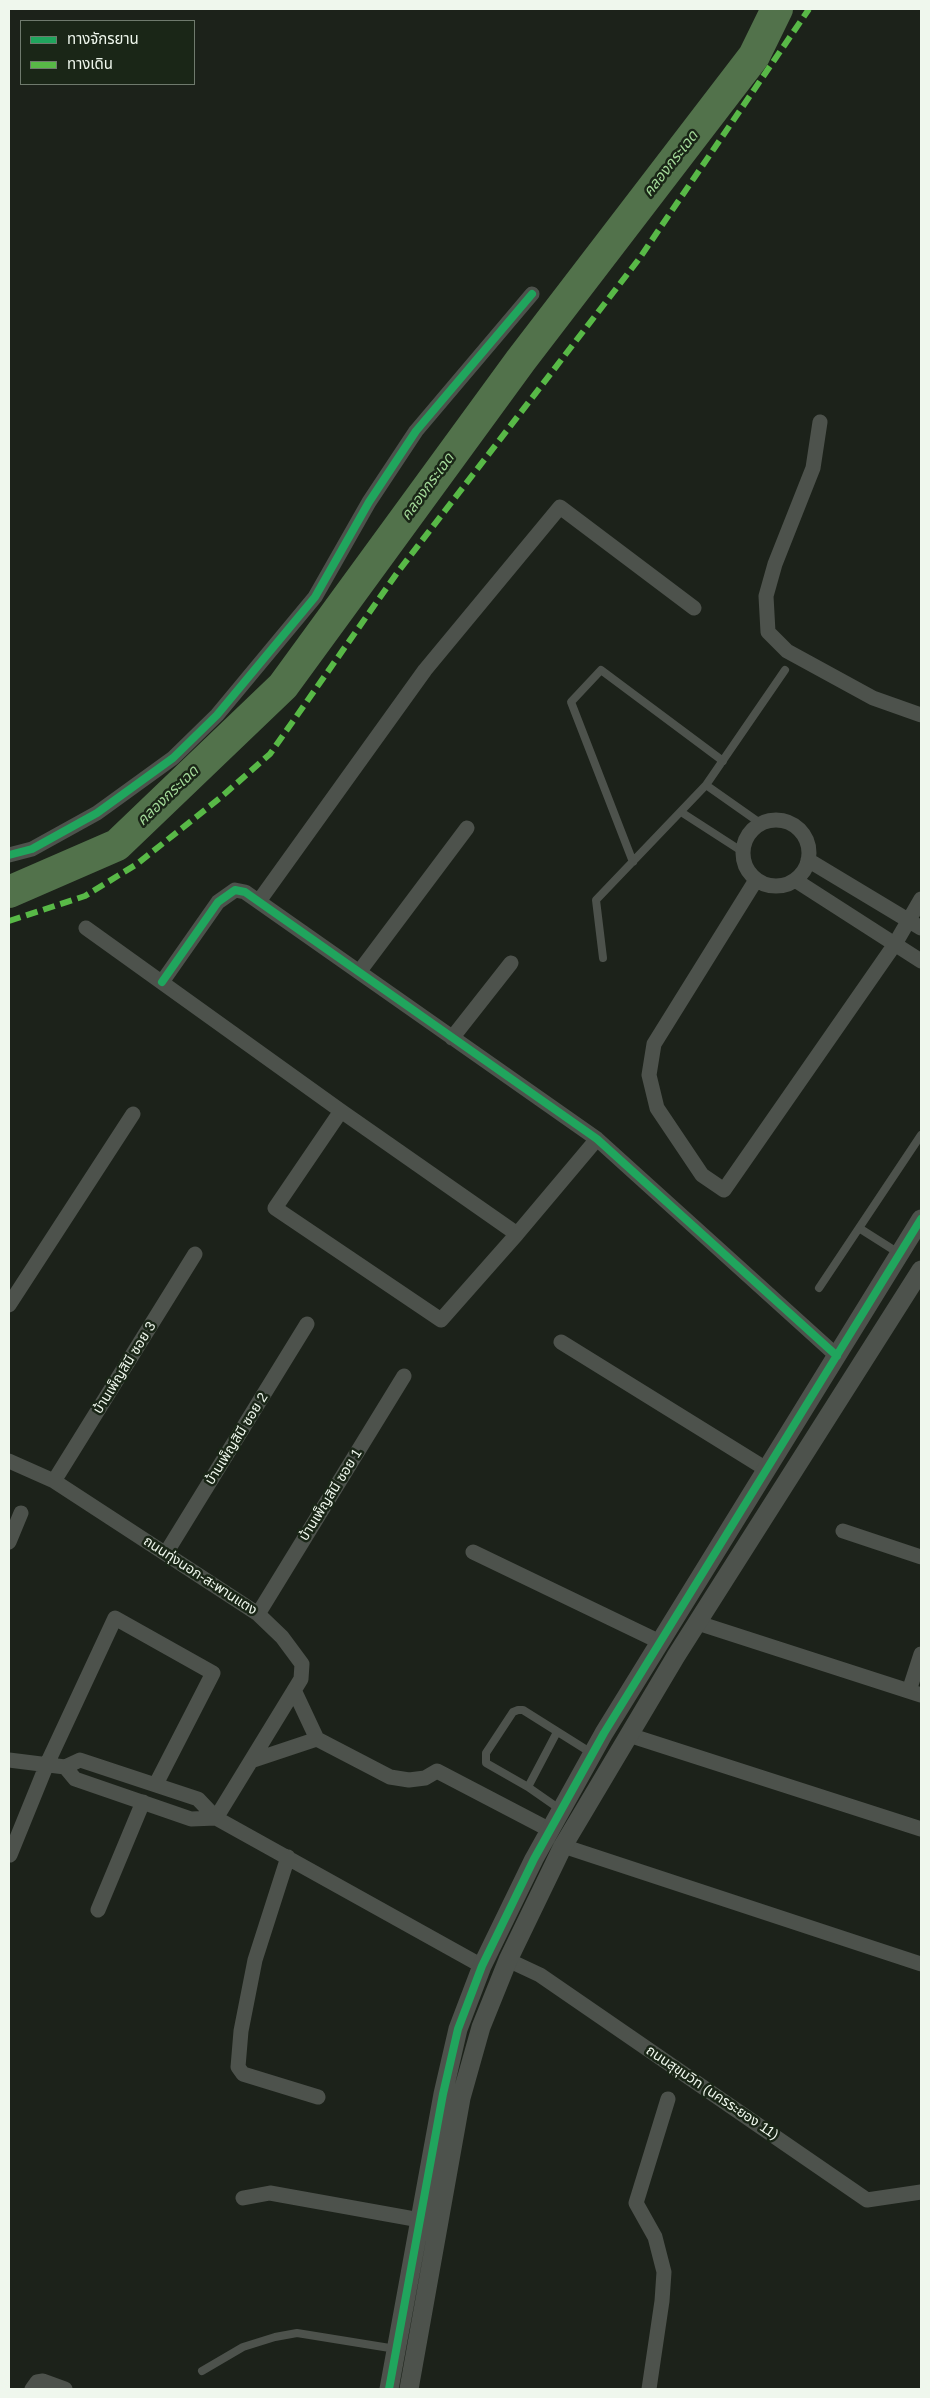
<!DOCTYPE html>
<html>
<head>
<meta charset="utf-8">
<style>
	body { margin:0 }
	#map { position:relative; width:930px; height:2398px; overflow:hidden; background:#1c221a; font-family:Helvetica,"Noto Sans Thai",sans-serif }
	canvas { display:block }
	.frame { position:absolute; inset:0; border:10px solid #eff7ed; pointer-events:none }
	.legend { position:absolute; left:20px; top:20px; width:175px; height:65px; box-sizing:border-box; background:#1a2617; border:1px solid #6f7a6d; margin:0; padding:6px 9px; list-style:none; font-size:15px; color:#eff7ed }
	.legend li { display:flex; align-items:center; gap:10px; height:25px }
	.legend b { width:25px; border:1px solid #6f7a6d }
</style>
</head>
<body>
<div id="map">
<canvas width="930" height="2398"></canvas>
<div class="frame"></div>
<ul class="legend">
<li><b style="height:6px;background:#20a55d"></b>ทางจักรยาน</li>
<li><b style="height:6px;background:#58b947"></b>ทางเดิน</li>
</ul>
</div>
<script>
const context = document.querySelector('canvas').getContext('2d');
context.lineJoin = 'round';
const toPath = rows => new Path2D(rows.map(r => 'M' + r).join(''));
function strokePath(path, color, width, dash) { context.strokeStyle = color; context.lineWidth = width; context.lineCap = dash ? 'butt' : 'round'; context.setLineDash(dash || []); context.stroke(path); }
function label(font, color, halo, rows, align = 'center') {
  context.font = font + ' Helvetica,"Noto Sans Thai",sans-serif'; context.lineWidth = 5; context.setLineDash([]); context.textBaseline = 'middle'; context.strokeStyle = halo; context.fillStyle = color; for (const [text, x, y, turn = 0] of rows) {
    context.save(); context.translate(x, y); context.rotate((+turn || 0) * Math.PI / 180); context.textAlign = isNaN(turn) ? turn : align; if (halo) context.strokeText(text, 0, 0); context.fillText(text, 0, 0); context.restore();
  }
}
strokePath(toPath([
	[9,892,117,845,283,686,521,360,754,56,777,9]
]), '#52724b', 32);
strokePath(toPath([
	[706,785,760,823],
	[681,812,743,852],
	[633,862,571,702,601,670,723,761],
	[603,958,596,900,706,785,785,670],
	[859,1228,921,1135],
	[819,1288,859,1228,900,1254],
	[528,1787,557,1732],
	[561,1810,528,1787,486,1763,486,1753,513,1712,518,1710,523,1710,593,1754],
	[202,2371,243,2347,275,2337,297,2333,396,2349]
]), '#4d524c', 8);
strokePath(toPath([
	[820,422,813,468,775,564,766,596,768,632,787,651,873,698,921,715],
	'743 853a33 33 0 1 1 66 0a33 33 0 1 1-66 0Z',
	[9,855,32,849,97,813,173,758,217,715,315,597,369,502,416,431,532,294],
	[808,860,921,928],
	[756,880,654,1044,649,1075,657,1108,702,1175,724,1190,895,944,921,899],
	[795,880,921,961],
	[259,901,425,670,560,507,694,608],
	[86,928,341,1111,517,1234],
	[359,972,467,828],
	[162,982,218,902,235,890,245,892,597,1139,837,1356],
	[452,1038,511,963],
	[341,1111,275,1208,441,1320,517,1234,597,1139],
	[9,1305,133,1114],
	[561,1342,766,1469],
	[9,1461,54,1481,258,1614,282,1637,302,1664,301,1679,216,1818],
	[54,1481,195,1254],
	[843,1531,921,1557],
	[9,1542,21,1513],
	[473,1552,660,1642],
	[166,1553,307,1324],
	[258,1614,404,1376],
	[698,1623,921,1695],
	[294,1690,317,1739,390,1777,409,1780,425,1778,437,1771,550,1830],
	[909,1691,921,1654],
	[629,1735,921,1829],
	[9,1760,65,1767,80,1760,198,1799,216,1818,482,1966],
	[251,1761,317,1739],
	[65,1767,75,1779,191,1819,216,1818],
	[563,1846,921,1964],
	[10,1855,47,1764,115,1618,213,1673,156,1784],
	[288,1857,255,1960,241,2031,238,2067,243,2074,318,2097],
	[98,1910,143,1802],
	[508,1960,540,1975,867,2200,921,2192],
	[243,2198,270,2193,420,2220],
	[32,2389,37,2382,43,2381,65,2389],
	[649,2389,662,2301,664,2272,655,2237,636,2203,668,2099]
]), '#4d524c', 15);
strokePath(toPath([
	[389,2389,443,2094,458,2029,482,1966,534,1859,604,1733,921,1219],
	[409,2389,461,2098,481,2027,508,1960,563,1846,629,1735,676,1656,921,1270]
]), '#4d524c', 19);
strokePath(toPath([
	[9,921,85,896,137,864,220,798,270,754,397,573,639,259,809,9]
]), '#58b947', 6, [12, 6]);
strokePath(toPath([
	[9,855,32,849,97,813,173,758,217,715,315,597,369,502,416,431,532,294],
	[162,982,218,902,235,890,245,892,597,1139,837,1356],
	[389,2389,443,2094,458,2029,482,1966,534,1859,604,1733,921,1219]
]), '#20a55d', 8);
label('14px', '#eff7ed', '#1a2617', [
	["บ้านเพ็ญสินี ซอย 3",125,1368,-58],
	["บ้านเพ็ญสินี ซอย 2",237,1439,-58],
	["บ้านเพ็ญสินี ซอย 1",331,1495,-58],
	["ถนนทุ่งนอก-สะพานแตง",200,1576,33],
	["ถนนสุขุมวิท (นครระยอง 11)",712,2093,34]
]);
label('italic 15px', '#a4da99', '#1a2617', [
	["คลองกระเฉด",671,164,-52],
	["คลองกระเฉด",428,487,-54],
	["คลองกระเฉด",168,796,-44]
]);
</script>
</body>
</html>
